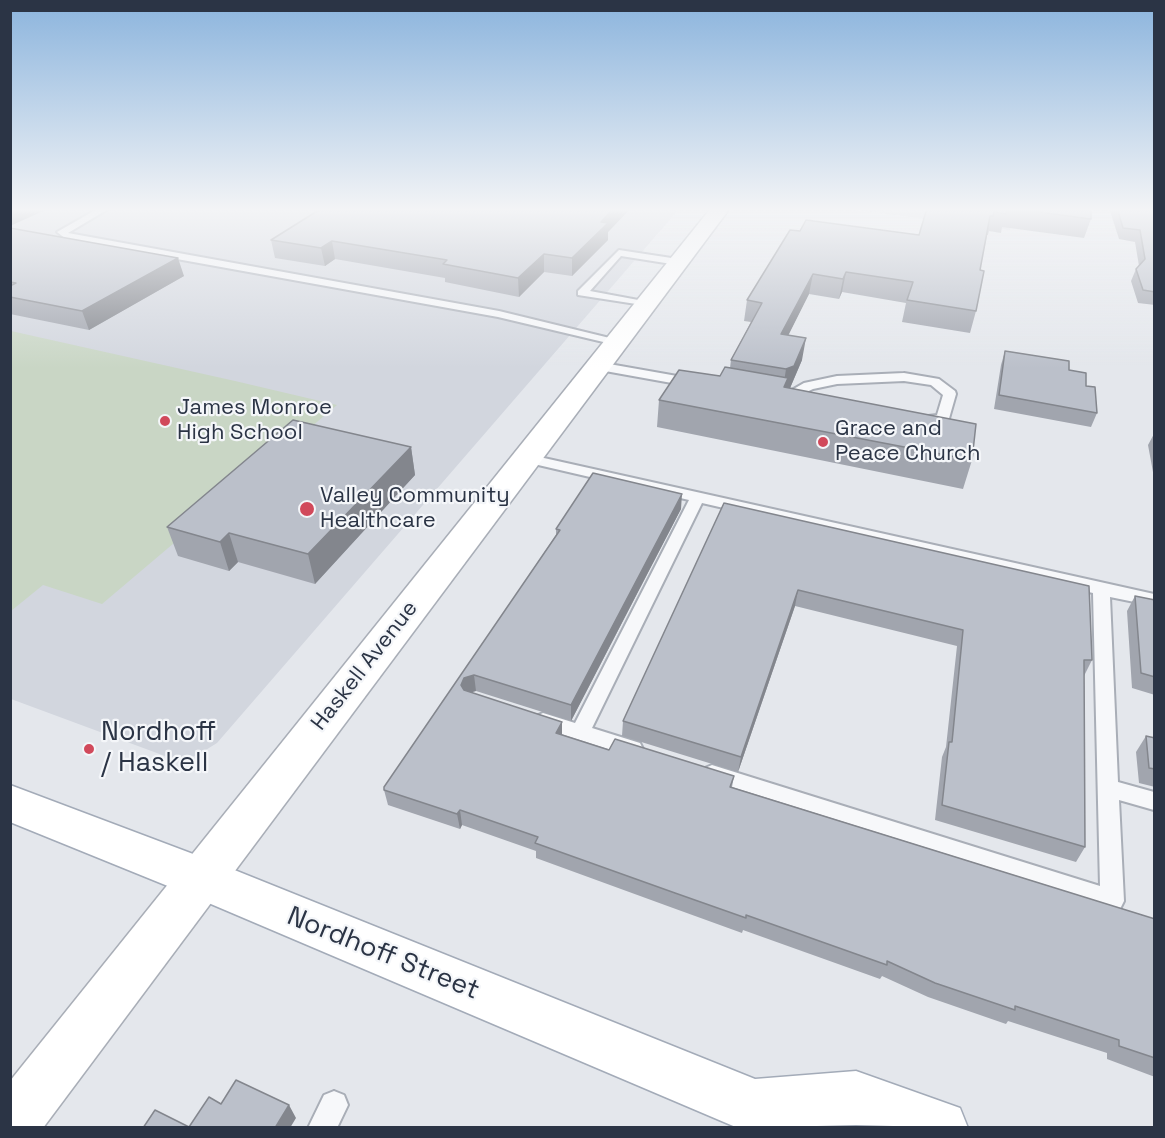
<!DOCTYPE html>
<html>
<head>
<meta charset="utf-8">
<style>
	body { margin:0 }
	#map { position:relative; width:1165px; height:1138px; overflow:hidden; background:#e4e7ec; font-family:"Space Grotesk",sans-serif }
	canvas { display:block }
	.frame { position:absolute; inset:0; border:12px solid #2b3445; pointer-events:none }
</style>
</head>
<body>
<div id="map">
<canvas width="1165" height="1138"></canvas>
<div class="frame"></div>
</div>
<script>
const context = document.querySelector('canvas').getContext('2d');
context.lineJoin = 'round';
function fill(path, color) { context.fillStyle = color; context.fill(path, 'evenodd'); }
const toPath = rows => new Path2D(rows.map(r => 'M' + r).join(''));
function strokePath(path, color, width, dash) { context.strokeStyle = color; context.lineWidth = width; context.lineCap = dash ? 'butt' : 'round'; context.setLineDash(dash || []); context.stroke(path); }
function label(font, color, halo, rows, align = 'center') {
  context.font = font + ' "Space Grotesk",sans-serif'; context.lineWidth = 4.5; context.setLineDash([]); context.textBaseline = 'middle'; context.strokeStyle = halo; context.fillStyle = color; for (const [text, x, y, turn = 0] of rows) {
    context.save(); context.translate(x, y); context.rotate((+turn || 0) * Math.PI / 180); context.textAlign = isNaN(turn) ? turn : align; if (halo) context.strokeText(text, 0, 0); context.fillText(text, 0, 0); context.restore();
  }
}
fill(toPath([
	[10,208,680,208,217,743,196,756,173,759,11,699],
	[841,208,1013,208,1010,230]
]), '#d2d6de');
fill(toPath([
	[11,331,235,381,337,405,102,604,43,585,11,611]
]), '#c9d6c5');
const lane = toPath([
	[99,208,110,208,68,233,499,311,622,341,616,345,498,317,66,239,57,232,99,208],
	[619,250,678,259,683,262,678,265,621,256,590,291,649,302,649,306,578,295,578,291,619,250],
	[598,362,694,379,700,383,694,387,594,369,594,363,598,362],
	[904,373,939,379,955,391,956,394,948,422,919,423,919,417,937,415,943,395,931,385,904,381,837,384,813,389,785,402,778,398,804,383,837,376,904,373],
	[526,454,1154,594,1154,606,1110,597,1118,782,1154,792,1154,810,1119,800,1124,901,1120,909,1112,912,712,783,705,780,702,774,705,768,712,765,1100,886,1093,593,702,503,592,728,640,743,643,749,640,755,633,757,536,726,533,721,536,716,543,713,575,723,689,500,521,461,519,458,526,454],
	[334,1091,344,1095,348,1105,337,1128,308,1128,324,1095,334,1091]
]);
const secondary = toPath([
	[711,208,730,208,43,1128,10,1128,10,1081,711,208]
]);
const primary = toPath([
	[10,785,217,863,755,1079,856,1071,960,1108,968,1128,856,1125,738,1128,185,893,10,822,10,785]
]);
strokePath(lane, '#a9aeb7', 4);
strokePath(secondary, '#a9aeb7', 3);
strokePath(primary, '#a3abb8', 3);
fill(lane, '#f7f8fa');
fill(secondary, '#fff');
fill(primary, '#fff');
fill(toPath([
	[322,208,631,208,608,232,608,240,572,276,544,272,519,297,445,282,445,278,335,259,325,266,275,258,271,240],
	[927,208,1091,208,1091,219,1084,238,1002,227,1001,233,989,231,988,235,987,235,980,270,976,311,970,333,902,322,906,303,842,292,839,299,809,294,788,335,802,360,790,388,972,460,963,489,657,427,659,400,720,376,730,368,731,360,751,322,744,321,747,300,800,231,919,235],
	[1109,208,1155,208,1155,305,1138,303,1131,281,1136,269,1139,266,1135,242,1119,239],
	[10,228,184,276,89,330,10,314],
	[1005,351,1069,370,1086,386,1097,413,1091,427,994,409,1001,365],
	[1155,432,1155,483,1148,445],
	[411,447,415,475,315,584,238,562,229,571,178,556,167,527],
	[724,503,1092,660,1084,676,1085,847,1076,862,935,820,942,757,946,747,957,646,795,606,738,772,622,736,623,721],
	[681,509,571,721,476,691,470,692,562,722,562,735,609,750,734,776,732,787,1155,919,1155,1077,1107,1059,1107,1053,1008,1021,1006,1024,928,997,882,976,880,979,743,930,742,933,673,908,536,858,536,851,462,825,460,829,388,805,384,790,556,535,556,529],
	[1135,596,1155,600,1155,695,1132,688,1127,611],
	[1146,736,1155,738,1155,787,1139,783,1136,752]
]), '#a1a5ae');
fill(toPath([
	[10,208,50,208,10,226],
	[614,208,631,208,608,232,608,240,572,276,572,258,601,222],
	[332,241,335,259,325,266,321,248],
	[544,254,544,272,519,297,518,278],
	[178,258,184,276,89,330,82,311],
	[846,272,842,292,839,299,843,279],
	[813,274,809,294,778,356,781,334],
	[806,338,802,360,779,414,786,369],
	[411,447,415,475,315,584,308,554],
	[682,494,681,509,571,721,571,705],
	[229,533,238,562,229,571,220,542],
	[798,590,795,606,738,772,741,757],
	[474,675,476,691,466,694,461,685,464,678],
	[562,722,562,738,556,733],
	[460,810,462,825,460,829,457,814],
	[289,1105,296,1118,290,1128,275,1128]
]), '#83868d');
const building = toPath([
	[322,208,614,208,601,222,608,223,572,258,544,254,518,278,443,264,447,260,332,241,321,248,271,240,322,208],
	[927,208,1006,208,1006,214,994,212,993,216,990,216,980,270,984,271,976,311,907,300,913,282,846,272,843,279,813,274,781,334,806,338,794,366,786,369,731,360,762,303,747,300,790,230,800,231,806,220,919,235,927,208],
	[1008,208,1091,208,1091,219,1008,208],
	[1117,208,1155,208,1155,292,1143,290,1136,269,1145,259,1140,230,1123,228,1117,208],
	[10,228,178,258,82,311,10,297,10,286,16,283,10,282,10,228],
	[1005,351,1069,361,1069,370,1086,373,1086,386,1095,387,1097,413,999,395,1005,351],
	[725,367,788,378,784,387,976,424,972,460,659,400,679,370,720,376,725,367],
	[293,420,411,447,308,554,229,533,220,542,167,527,293,420],
	[593,473,682,494,571,705,474,675,464,678,461,685,464,690,562,722,556,733,609,750,615,739,734,776,730,787,1155,919,1155,1058,1119,1046,1119,1040,1015,1006,1015,1010,935,983,887,961,887,965,746,915,746,918,675,893,535,843,538,837,460,810,457,814,384,790,384,787,560,530,556,529,593,473],
	[724,503,1089,586,1092,660,1084,660,1085,847,942,805,949,742,952,742,963,630,798,590,741,757,623,721,724,503],
	[1135,596,1155,600,1155,677,1141,673,1135,596],
	[1146,736,1155,738,1155,769,1149,768,1146,736],
	[236,1080,289,1105,275,1128,143,1128,155,1110,189,1127,209,1097,221,1104,236,1080]
]);
fill(building, '#bbc0ca');
strokePath(building, '#83868d', 1.5);
const sky = context.createLinearGradient(0, 0, 0, 368);
sky.addColorStop(0, '#8bb4dd');
sky.addColorStop(0.57, '#f3f4f6');
sky.addColorStop(1, '#f3f4f600');
context.fillStyle = sky;
context.fillRect(0, 0, 1165, 368);
for (const [x, y, r, color] of [
	[165,421,6,"#d1495b"],
	[823,442,6,"#d1495b"],
	[307,509,8,"#d1495b"],
	[89,749,6,"#d1495b"]
]) { const dot = new Path2D(); dot.arc(x, y, r, 0, 2 * Math.PI); context.fillStyle = color; context.fill(dot); strokePath(dot, '#f4f6f9', 2); }
label('22px', '#2b3445', '#f4f6f9', [
	["James Monroe",177,408],
	["High School",177,433],
	["Grace and",835,429],
	["Peace Church",835,454],
	["Valley Community",320,496],
	["Healthcare",320,521]
], 'left');
label('22px', '#2b3445', '#f4f6f9', [
	["Haskell Avenue",365,666,-52]
]);
label('27px', '#2b3445', '#f4f6f9', [
	["Nordhoff",101,733],
	["/ Haskell",101,764]
], 'left');
label('27px', '#2b3445', '#f4f6f9', [
	["Nordhoff Street",383,954,22]
]);
</script>
</body>
</html>
